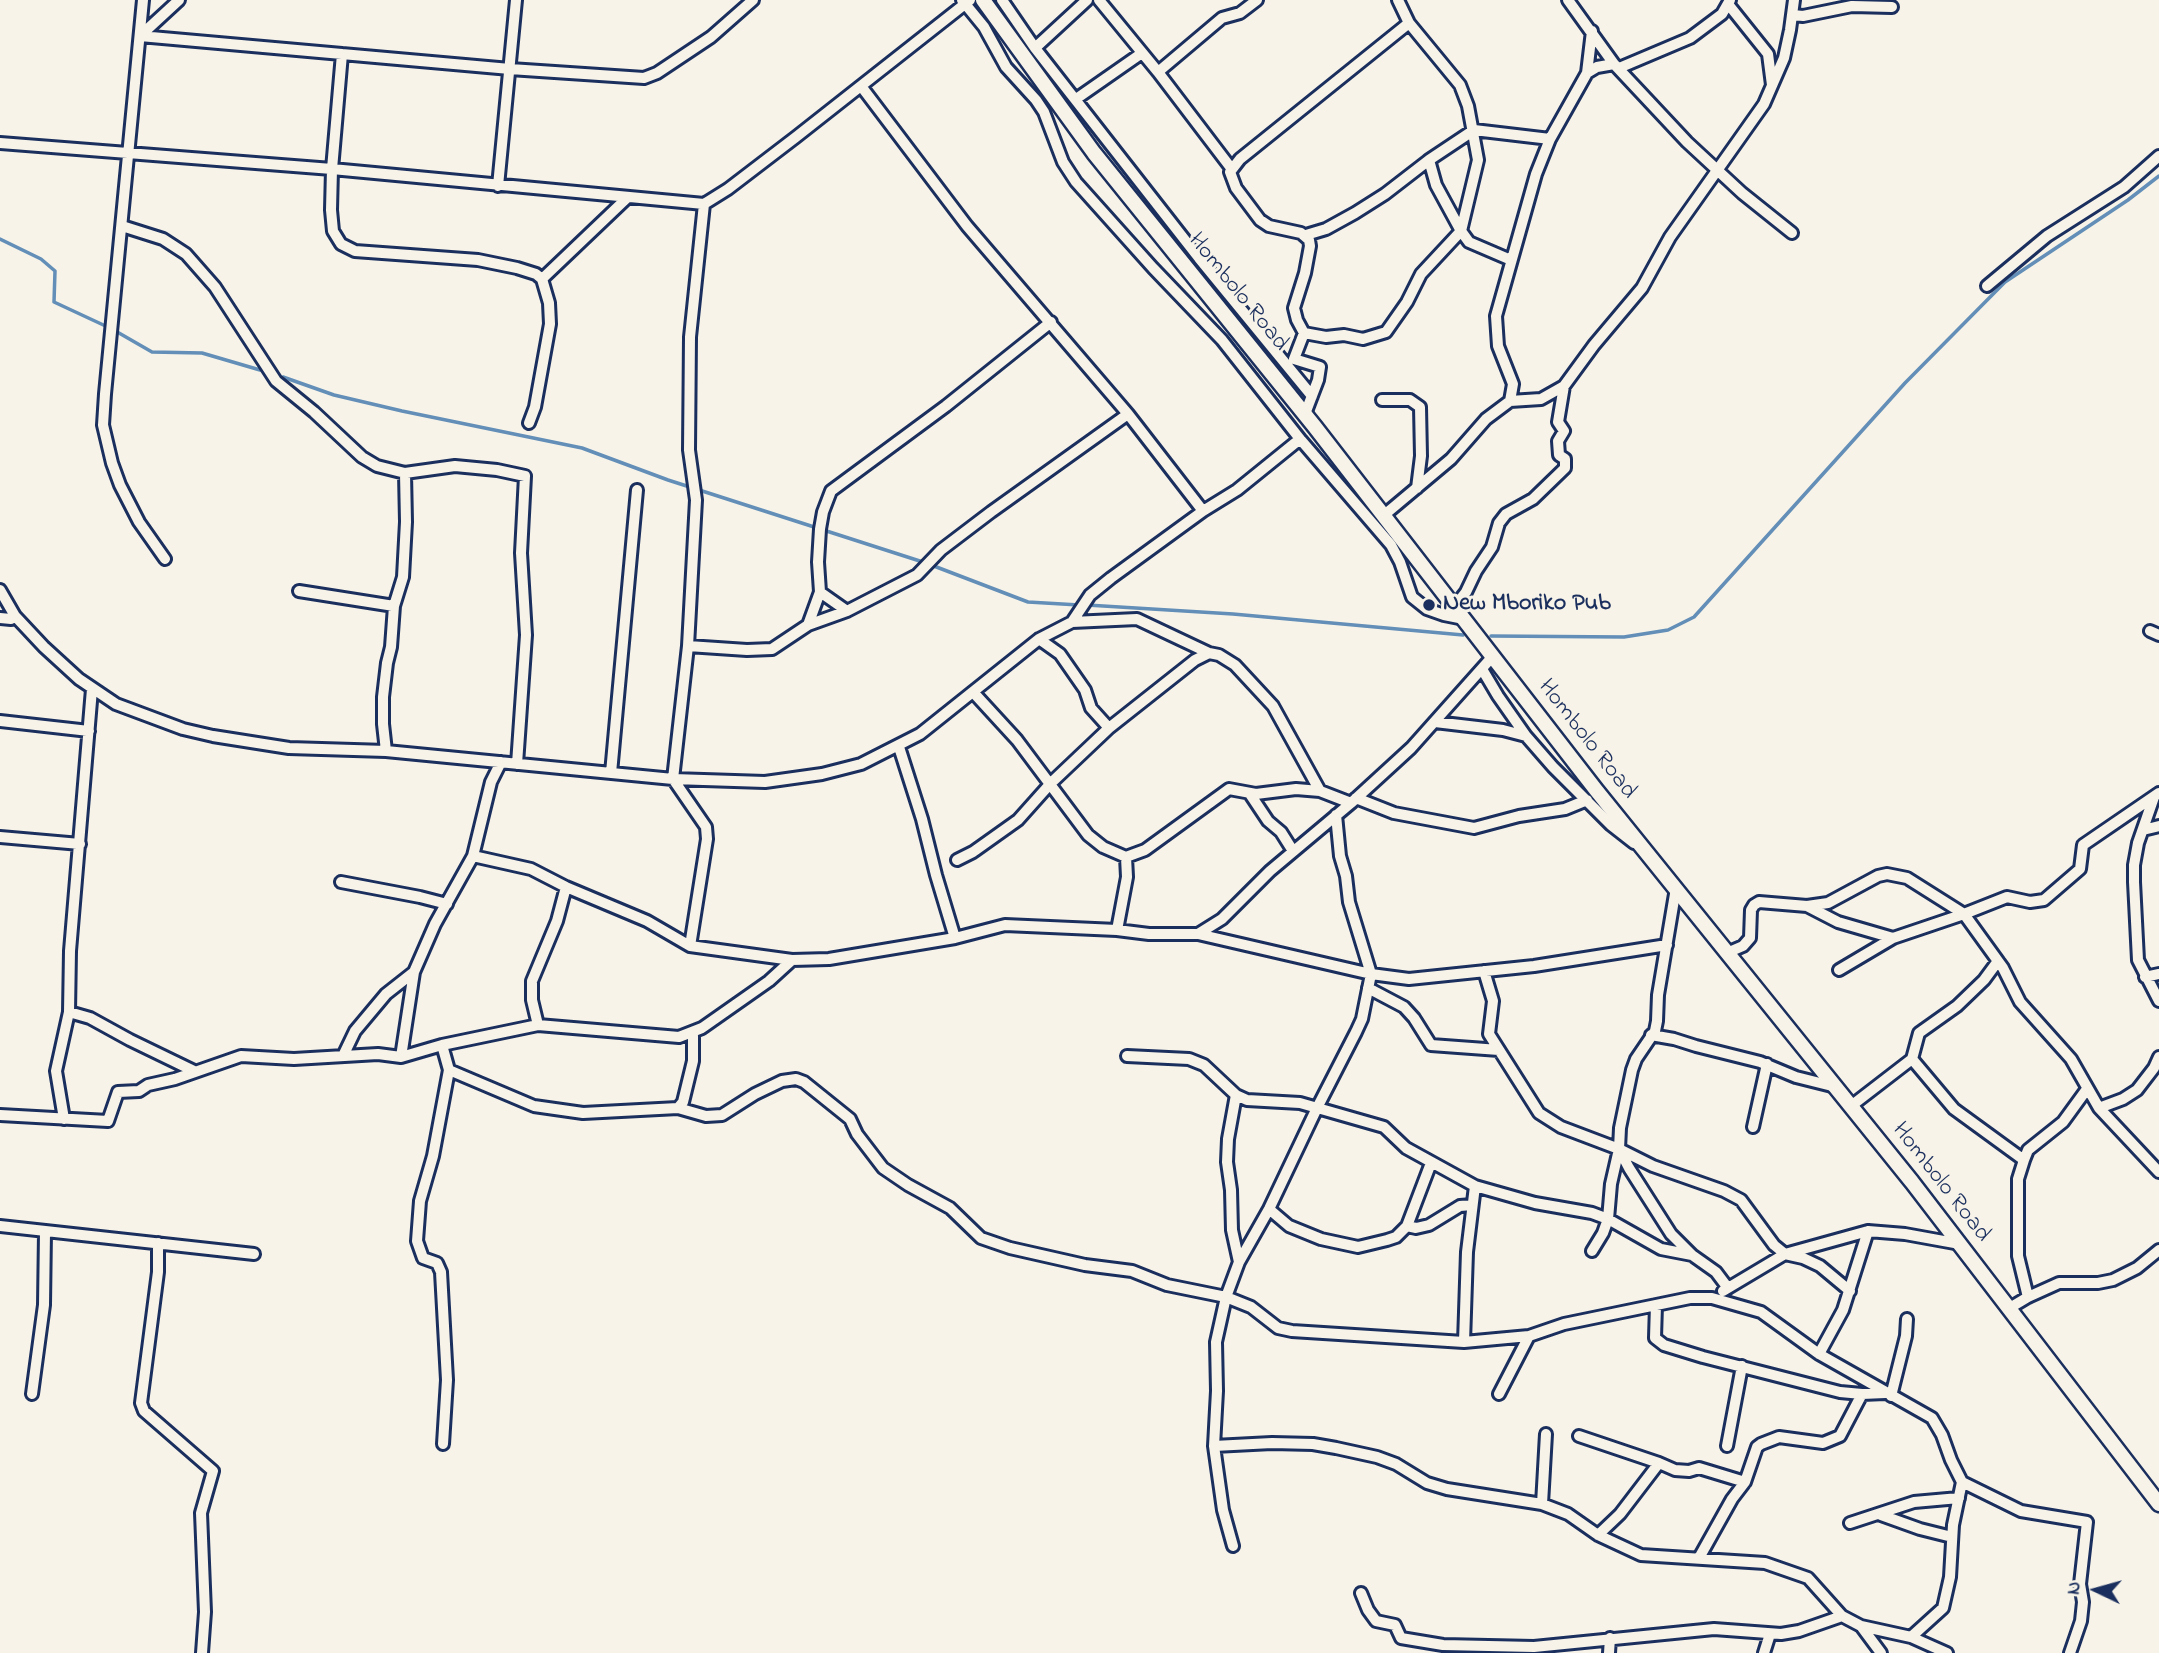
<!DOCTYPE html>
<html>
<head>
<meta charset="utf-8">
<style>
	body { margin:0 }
	#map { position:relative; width:2159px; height:1653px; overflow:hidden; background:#f7f3e8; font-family:"Indie Flower",sans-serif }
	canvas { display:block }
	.north { position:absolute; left:2061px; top:1555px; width:70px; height:70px; -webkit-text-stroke:5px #f7f3e8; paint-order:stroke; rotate:275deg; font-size:19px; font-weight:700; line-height:28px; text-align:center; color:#1b2f5e }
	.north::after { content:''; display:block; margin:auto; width:24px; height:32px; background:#1b2f5e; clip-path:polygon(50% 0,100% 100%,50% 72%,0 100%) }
</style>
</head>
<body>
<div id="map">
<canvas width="2159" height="1653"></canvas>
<div class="north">N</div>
</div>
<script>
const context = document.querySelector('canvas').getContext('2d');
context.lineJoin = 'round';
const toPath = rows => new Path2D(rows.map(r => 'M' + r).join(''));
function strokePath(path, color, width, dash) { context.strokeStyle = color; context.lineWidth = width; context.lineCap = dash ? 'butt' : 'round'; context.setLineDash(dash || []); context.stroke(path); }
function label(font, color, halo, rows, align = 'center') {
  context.font = font + ' "Indie Flower",sans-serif'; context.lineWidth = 6; context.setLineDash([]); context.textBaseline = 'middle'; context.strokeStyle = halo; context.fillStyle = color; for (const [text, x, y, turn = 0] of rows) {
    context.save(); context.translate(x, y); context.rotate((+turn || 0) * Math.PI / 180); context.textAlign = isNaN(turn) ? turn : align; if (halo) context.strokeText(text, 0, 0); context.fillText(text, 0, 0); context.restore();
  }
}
strokePath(toPath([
	[0,239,41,259,55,271,54,302,112,329,152,352,202,353,260,370],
	[283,377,334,395,402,411,582,448,668,480,926,563,1028,602,1079,605],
	[1087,605,1233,614,1463,635],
	[1491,636,1624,637,1668,630,1694,617,1905,383,2005,282,2128,200,2159,176]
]), '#628eb7', 3.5);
const minor = toPath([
	[143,0,105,394,103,425,112,463,120,485,139,522,165,559],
	[962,0,984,27,1006,67,1036,100,1044,112,1063,162,1076,182,1153,268,1222,340,1300,439,1391,545,1400,562,1412,597,1427,609,1444,615,1464,619],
	[1002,0,1035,48,1199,258,1312,396],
	[1099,0,1158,72,1231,168],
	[1398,0,1409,23,1460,85,1468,106,1478,160,1461,231,1469,242,1511,260],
	[1568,0,1614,64,1687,142,1742,193,1792,233],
	[1728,4,1768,54,1772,85],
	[1793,15,1803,16,1852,6,1892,7],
	[140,36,510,69,644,78,657,73,711,37,753,0],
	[140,36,179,0],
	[1035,48,1087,0],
	[342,54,332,169,331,210,333,231,341,244,355,251,478,260,517,268,536,274,542,279,549,303,550,324,535,407,529,423],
	[1619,68,1690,38,1722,14,1730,0],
	[1158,72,1222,18,1240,13,1257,0],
	[1587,73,1592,31],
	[861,86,967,226,1128,414,1203,511],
	[1076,99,1142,53],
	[0,143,332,169,704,204,728,189,796,137,970,0],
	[498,186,516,0],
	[122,226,163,239,186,254,215,287,276,381,314,412,362,457,377,466,405,473,455,466,497,470,525,476,521,553,526,635,517,764],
	[1306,235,1326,229,1355,213,1385,194,1429,160],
	[542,279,628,197],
	[1987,286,2047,236,2124,187,2159,156],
	[1304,333,1326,337,1344,335,1363,339,1386,332,1407,302,1421,274,1461,231,1436,185,1429,160,1474,130,1550,139],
	[1382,400,1410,400,1420,407,1421,456,1417,488],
	[1510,401,1541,399,1564,386,1594,345,1642,288,1670,237,1764,104,1784,58,1790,30,1794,0],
	[1305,414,1318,380,1320,367,1294,359,1304,333,1297,320,1294,308,1305,273,1310,246,1309,240,1301,233,1269,226,1260,220,1236,188,1230,172,1240,159,1409,23],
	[1383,516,1451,459,1486,419,1510,401,1513,384,1498,346,1496,316,1536,174,1550,139,1587,73,1597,67,1614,64],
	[0,590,15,616,44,647,79,679,116,704,183,729,213,736,289,748,386,751,673,779,765,782,822,774,861,764,920,734,1039,639,1072,622,1137,619,1209,653],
	[299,591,394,606],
	[820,592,847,611],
	[1455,606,1466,592,1476,571,1492,547,1499,523,1506,514,1533,499,1565,468,1565,459,1559,455,1558,441,1564,431,1558,422,1564,386],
	[0,618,11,619,15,616],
	[1072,622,1090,595,1111,578,1203,511,1237,490,1300,439],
	[808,625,820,592,818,562,820,529,823,512,831,491,946,406,1051,322],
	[2150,631,2159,635],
	[688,646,696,500,689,450,690,337,704,204],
	[1482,669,1498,696,1526,736],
	[973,692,1017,740,1088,835,1103,847,1126,857,1145,850,1229,789,1256,794,1296,789,1320,791,1351,803],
	[0,721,89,731],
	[1435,722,1503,730,1526,736,1553,767,1611,825,1634,843],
	[1109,728,1195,660,1209,653,1219,655,1235,665,1273,706,1320,791],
	[899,747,922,819,936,875,955,938],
	[386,751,383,724,383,697,387,663,391,647,394,606,403,577,406,522,405,473],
	[501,762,491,782,473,856,531,869,566,887,647,921,690,946,792,960,829,959,955,938,1005,925,1117,930,1149,934,1198,934,1222,919,1270,871,1351,803,1411,748,1493,656],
	[611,773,637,490],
	[1250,794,1268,821,1281,832,1293,851],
	[2154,797,2138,843,2134,865,2134,882,2138,960,2159,1001],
	[1356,798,1394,813,1474,828,1519,816,1565,809,1587,800],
	[2143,830,2159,826],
	[0,837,80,844],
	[957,860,973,852,1018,820,1051,783,1109,728,1091,708,1085,690,1060,654,1039,639],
	[341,882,420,897,447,904],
	[1676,888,1658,995,1657,1021,1655,1031,1636,1059,1632,1070,1620,1128,1619,1149,1629,1168,1671,1234,1692,1255,1716,1272,1728,1288],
	[1807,906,1838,922,1893,938,1964,914,2003,968,2020,1002,2071,1059,2099,1108,2159,1172],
	[1117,930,1127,877,1126,857],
	[1198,934,1371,974,1409,979,1534,966,1667,945],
	[690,946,707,839,706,827,673,779,688,646,747,650,772,649,808,625,847,611,917,575,941,550,991,512,1128,414],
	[1729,952,1743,946,1750,938,1751,910,1754,905,1759,902,1807,906,1828,903,1878,876,1887,874,1907,878,1964,914,2007,897,2030,902,2044,900,2080,869,2083,845,2159,793],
	[1839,970,1893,938],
	[1484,971,1493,1001,1489,1034,1539,1113,1561,1127,1619,1149,1653,1166,1724,1191,1741,1200,1774,1245,1785,1254,1803,1258,1820,1266,1850,1291],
	[2145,977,2159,974],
	[1368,988,1404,1007,1414,1018,1431,1045,1499,1050],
	[69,1012,90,1018,130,1040,194,1071],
	[538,1025,532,1000,532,981,557,921,566,887],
	[1651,1035,1674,1039,1696,1046,1760,1062,1796,1077,1836,1087],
	[442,1045,449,1070,433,1156,420,1201,417,1241,423,1258,437,1263,441,1272,447,1380,443,1444],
	[343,1056,355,1031,386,994,414,972],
	[1127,1056,1189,1059,1204,1065,1236,1095,1247,1100,1300,1103,1384,1127,1406,1148,1475,1186,1535,1203,1592,1213,1608,1219,1661,1249,1692,1255],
	[401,1057,414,972,435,924,473,856],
	[1912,1059,1919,1033,1957,1006,1984,980,1998,961],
	[449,1070,534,1106,583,1113,678,1108,683,1102,693,1061,693,1033],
	[1236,1095,1228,1139,1227,1162,1231,1190,1232,1230,1239,1262],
	[1851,1106,1912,1059,1954,1109,2024,1160,2028,1150,2063,1122,2087,1089],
	[678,1108,706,1116,722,1115,755,1094,782,1081,796,1079,804,1082,850,1119,857,1134,883,1168,908,1185,950,1208,981,1238,1010,1248,1085,1265,1132,1271,1167,1285,1226,1297,1251,1307,1278,1328,1292,1331,1464,1342,1529,1336,1564,1324,1690,1298,1712,1298,1761,1312,1819,1354,1932,1418,1942,1435,1951,1460,1962,1482,2021,1511,2087,1522,2080,1584,2083,1602,2081,1621,2070,1653],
	[2099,1108,2123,1099,2137,1090,2154,1068,2159,1057],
	[0,1115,108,1121,118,1092,139,1091,148,1085,175,1079,241,1056,294,1059,378,1054,401,1057,442,1045,538,1025,679,1037,702,1028,769,981,792,960],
	[64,1119,56,1071,69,1012,70,951,92,689],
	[1753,1127,1767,1064],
	[2024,1160,2018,1179,2018,1256,2028,1297],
	[1269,1209,1289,1226,1321,1239,1358,1247,1387,1240,1396,1237,1407,1226,1431,1163],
	[0,1226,254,1254],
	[1407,1226,1416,1228,1429,1225,1460,1206,1472,1205],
	[158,1243,158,1272,141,1403,144,1411,213,1471,201,1513,205,1612,202,1653],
	[1592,1251,1603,1233,1608,1219,1611,1184,1619,1149],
	[1723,1291,1785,1254,1868,1231,1905,1234,1960,1244],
	[1656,1305,1655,1338,1664,1345,1703,1357,1840,1392,1862,1394,1885,1393],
	[2008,1309,2028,1297,2059,1283,2098,1283,2113,1280,2137,1268,2159,1250],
	[1464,1342,1467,1252,1475,1186],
	[1819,1354,1843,1310,1868,1231],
	[32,1394,44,1305,45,1232],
	[1499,1394,1529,1336],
	[1891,1396,1906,1336,1907,1319],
	[1579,1436,1659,1463],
	[1214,1446,1272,1443,1313,1444,1336,1448,1377,1457,1396,1464,1427,1483,1447,1489,1542,1504,1568,1514,1598,1535,1641,1555,1765,1563,1808,1578,1842,1616,1861,1626,1911,1637,1947,1653],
	[1727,1446,1742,1366],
	[1542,1504,1546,1434],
	[1881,1515,1920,1529,1952,1537],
	[1850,1523,1914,1502,1959,1498],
	[1598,1535,1620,1514,1659,1463,1675,1470,1689,1471,1699,1468,1745,1482],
	[1233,1546,1223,1510,1214,1446,1217,1391,1216,1342,1226,1297,1239,1262,1269,1209,1317,1108,1356,1032,1362,1019,1371,974,1349,902,1346,876,1340,856,1336,815],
	[1699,1558,1732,1499,1745,1482,1757,1447,1761,1444,1779,1437,1823,1443,1840,1436,1862,1394],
	[1361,1593,1368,1610,1376,1621,1395,1625,1401,1638,1443,1645,1534,1647,1714,1629,1781,1634,1799,1631,1842,1616],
	[1861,1626,1881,1653],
	[1911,1637,1943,1608,1950,1577,1953,1525,1962,1482],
	[1609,1653,1610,1638],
	[1764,1653,1770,1634]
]);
const tertiary = toPath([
	[983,0,1094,153,1315,427,1596,790,1912,1182,2159,1504]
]);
strokePath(minor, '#1b2f5e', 16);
strokePath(tertiary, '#1b2f5e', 19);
strokePath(minor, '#f7f3e8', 10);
strokePath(tertiary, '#f7f3e8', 14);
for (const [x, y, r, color] of [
	[1429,605,7,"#1b2f5e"]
]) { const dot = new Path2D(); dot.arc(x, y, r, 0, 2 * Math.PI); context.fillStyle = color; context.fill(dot); strokePath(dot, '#f7f3e8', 2.5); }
label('24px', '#1b2f5e', '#f7f3e8', [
	["Hombolo Road",1237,293,51],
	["Hombolo Road",1586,740,52],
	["Hombolo Road",1940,1183,52]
]);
label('bold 24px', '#1b2f5e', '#f7f3e8', [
	["New Mboriko Pub",1443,605]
], 'left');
</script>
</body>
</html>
